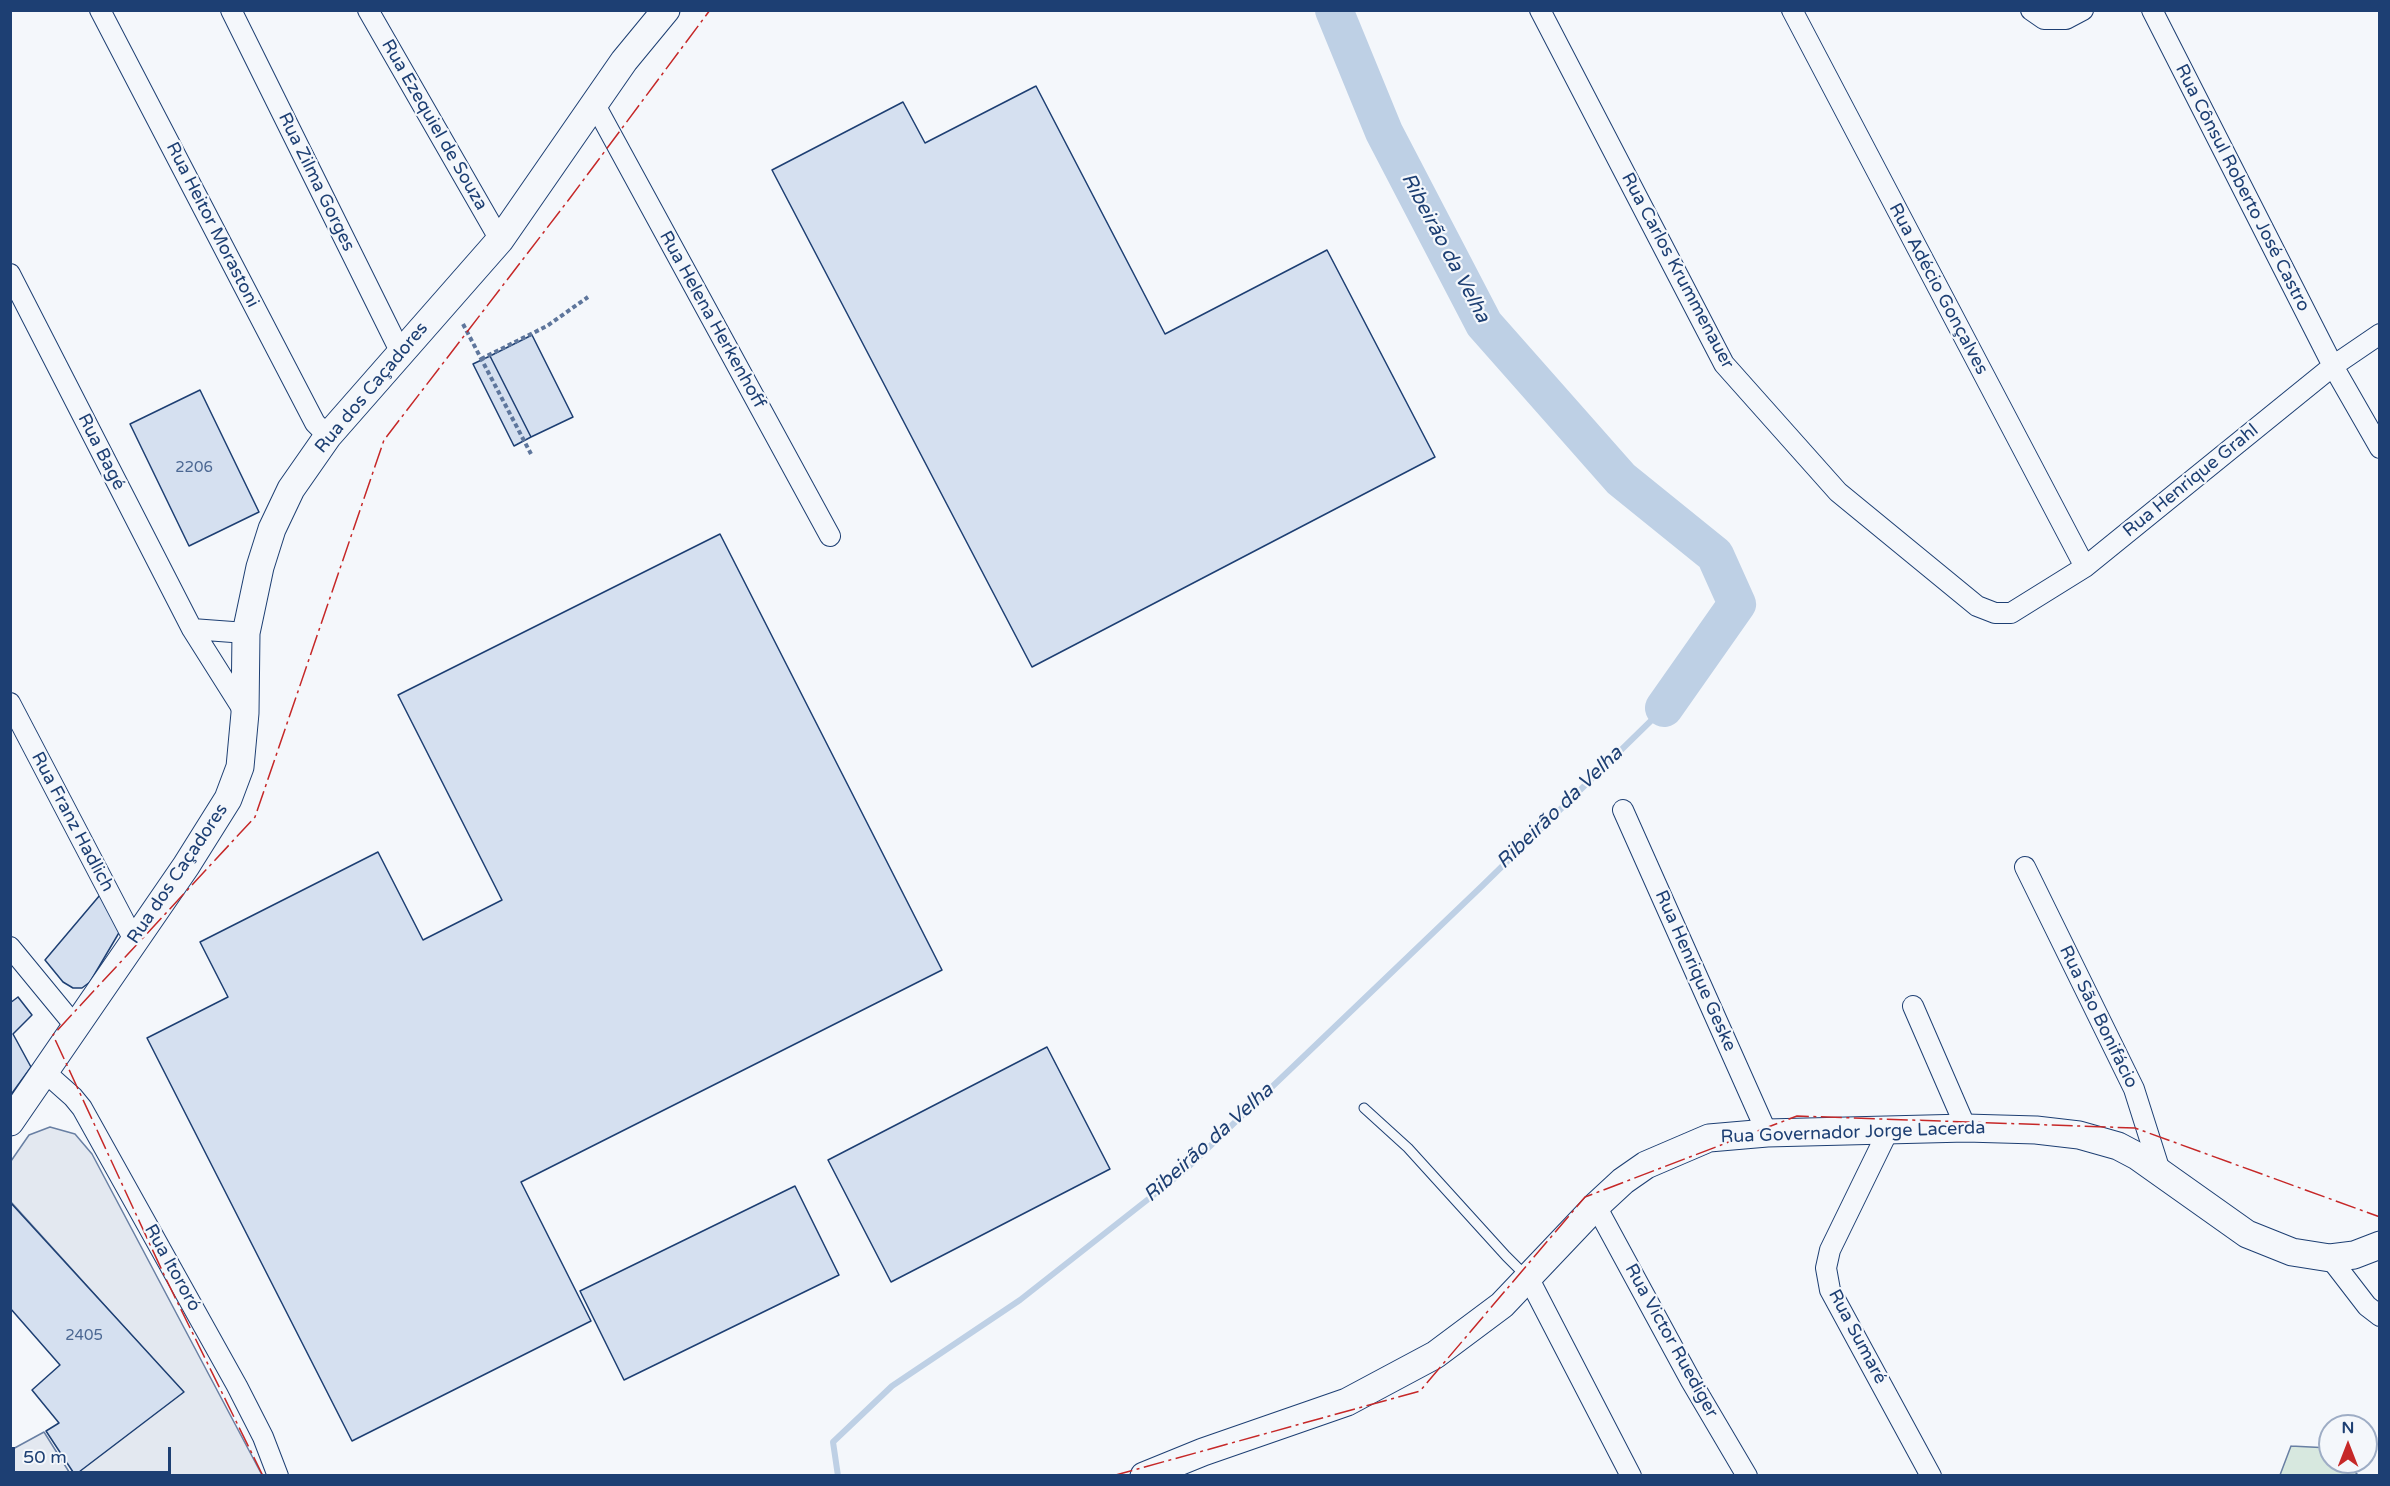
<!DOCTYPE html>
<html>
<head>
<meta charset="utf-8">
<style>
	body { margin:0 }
	#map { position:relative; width:2390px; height:1486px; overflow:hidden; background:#f4f7fb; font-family:"Varela Round",sans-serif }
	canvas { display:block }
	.frame { position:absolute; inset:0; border:12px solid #1d3f73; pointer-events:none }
	.north { position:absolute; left:2318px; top:1414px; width:60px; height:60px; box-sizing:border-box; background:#f4f7fb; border:2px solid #9eadc5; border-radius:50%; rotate:0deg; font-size:16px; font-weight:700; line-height:24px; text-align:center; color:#1d3f73 }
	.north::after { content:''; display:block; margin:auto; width:21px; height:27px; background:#c62828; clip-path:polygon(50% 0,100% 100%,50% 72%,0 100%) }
	.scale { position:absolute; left:12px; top:1447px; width:159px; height:27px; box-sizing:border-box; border:3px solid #1d3f73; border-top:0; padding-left:8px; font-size:18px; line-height:21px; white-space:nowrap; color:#1d3f73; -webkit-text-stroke:4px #f4f7fb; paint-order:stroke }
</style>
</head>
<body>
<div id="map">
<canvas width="2390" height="1486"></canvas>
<div class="frame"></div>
<div class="north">N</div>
<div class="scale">50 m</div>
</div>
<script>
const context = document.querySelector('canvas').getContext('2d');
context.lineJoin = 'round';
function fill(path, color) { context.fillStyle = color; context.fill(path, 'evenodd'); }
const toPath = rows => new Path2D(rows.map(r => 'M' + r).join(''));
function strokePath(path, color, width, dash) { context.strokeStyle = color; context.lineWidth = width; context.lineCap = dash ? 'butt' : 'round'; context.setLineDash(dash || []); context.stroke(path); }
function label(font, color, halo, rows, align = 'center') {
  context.font = font + ' "Varela Round",sans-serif'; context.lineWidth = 4.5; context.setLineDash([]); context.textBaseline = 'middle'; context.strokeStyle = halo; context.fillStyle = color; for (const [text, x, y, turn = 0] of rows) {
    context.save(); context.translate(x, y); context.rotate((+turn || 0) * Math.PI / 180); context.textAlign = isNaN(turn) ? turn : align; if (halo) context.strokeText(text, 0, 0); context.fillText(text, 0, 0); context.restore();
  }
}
const green = toPath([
	[2291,1446,2330,1448,2330,1462,2345,1462,2358,1475,2280,1475,2291,1446]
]);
fill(green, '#d7e8df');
strokePath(green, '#687fa3', 1.5);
const parking = toPath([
	[50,1127,75,1134,92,1154,262,1475,74,1475,183,1392,11,1202,11,1161,29,1135,50,1127],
	[44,1432,71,1475,11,1475,11,1450,44,1432]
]);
fill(parking, '#e3e8f0');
strokePath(parking, '#687fa3', 1.5);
strokePath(toPath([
	[838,1476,833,1442,892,1386,1020,1300,1184,1171,1482,886,1664,708]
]), '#bed0e5', 6);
strokePath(toPath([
	[1334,10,1384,132,1484,324,1621,479,1715,555,1737,604,1664,708]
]), '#bed0e5', 38);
const building = toPath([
	[1036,86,1165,334,1327,250,1435,457,1032,667,772,170,903,102,925,143,1036,86],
	[532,335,573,417,531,437,490,356,532,335],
	[490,356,531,437,514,446,473,364,490,356],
	[200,390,259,512,189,546,130,424,200,390],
	[720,534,942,970,521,1182,591,1321,352,1441,147,1038,228,997,200,942,378,852,423,940,502,900,398,695,720,534],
	[100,895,120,931,90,982,82,988,73,988,63,982,45,960,100,895],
	[18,997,32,1015,13,1034,31,1067,10,1096,10,1003,18,997],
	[1047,1047,1110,1169,891,1282,828,1160,1047,1047],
	[795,1186,839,1275,624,1380,580,1291,795,1186],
	[10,1202,184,1392,75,1475,46,1431,59,1423,32,1390,60,1365,10,1308,10,1202]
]);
fill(building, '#d5e0f0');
strokePath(building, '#1d3f73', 1.5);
const service = toPath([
	[1364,1108,1408,1148,1506,1256,1527,1277]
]);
const minor = toPath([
	[100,10,315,423,328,436],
	[231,10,401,353],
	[368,10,500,240],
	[1540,10,1724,364,1838,492,1977,606,1995,613,2011,613,2085,567,2333,366,2380,334],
	[1792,10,2085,567],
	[2031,10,2044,19,2066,19,2083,10],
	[2152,10,2333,366,2380,448],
	[594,103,830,536],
	[10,274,192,629,245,713],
	[192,629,246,633],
	[10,703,134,940],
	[1623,810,1767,1133],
	[2025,867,2134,1089,2160,1171],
	[10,947,75,1026],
	[1913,1006,1966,1128],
	[46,1073,73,1097,82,1108,237,1386,263,1437,278,1476],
	[1889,1129,1830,1250,1826,1268,1830,1290,1931,1476],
	[1596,1206,1691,1381,1747,1476],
	[2330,1258,2367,1306,2380,1316],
	[1528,1277,1631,1476]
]);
const secondary = toPath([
	[10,1122,186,866,228,799,240,767,245,713,246,633,260,567,272,529,291,489,328,436,500,240,624,61,666,10],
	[1144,1476,1203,1452,1347,1402,1435,1355,1502,1305,1596,1206,1623,1181,1646,1165,1709,1138,1767,1133,1966,1128,2036,1130,2079,1135,2118,1146,2137,1156,2247,1234,2292,1252,2330,1258,2354,1255,2380,1245]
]);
strokePath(service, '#1d3f73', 11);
strokePath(minor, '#1d3f73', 22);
strokePath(secondary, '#1d3f73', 29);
strokePath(toPath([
	[463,324,531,454],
	[481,359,547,326,588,297]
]), '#5e769c', 4, [4.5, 3]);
strokePath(service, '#f4f7fb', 9);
strokePath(minor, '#f4f7fb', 20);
strokePath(secondary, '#f4f7fb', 27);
strokePath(toPath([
	[263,1476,166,1279,53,1035,255,817,384,440,570,198,710,10],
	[1112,1476,1420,1391,1585,1197,1797,1116,2135,1128,2380,1217]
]), '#c62828', 1.5, [21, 4.5, 3, 4.5]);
label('15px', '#4b6792', null, [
	["2206",194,468],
	["2405",84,1336]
]);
label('18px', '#1d3f73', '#f4f7fb', [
	["Rua Ezequiel de Souza",434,125,60],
	["Rua Zilma Gorges",316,182,64],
	["Rua Cônsul Roberto José Castro",2242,188,63],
	["Rua Heitor Morastoni",212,225,63],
	["Rua Carlos Krummenauer",1677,271,62],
	["Rua Adécio Gonçalves",1938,289,62],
	["Rua Helena Herkenhoff",712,320,61],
	["Rua dos Caçadores",372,388,-50],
	["Rua Bagé",101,452,63],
	["Rua Henrique Grahl",2191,481,-39],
	["Rua Franz Hadlich",72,822,62],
	["Rua dos Caçadores",178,874,-56],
	["Rua Henrique Geske",1695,971,66],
	["Rua São Bonifácio",2098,1017,64],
	["Rua Governador Jorge Lacerda",1853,1133,-2],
	["Rua Itororó",172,1268,61],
	["Rua Sumaré",1857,1337,62],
	["Rua Victor Ruediger",1671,1341,61]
]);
label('italic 20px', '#1d3f73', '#f4f7fb', [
	["Ribeirão da Velha",1445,248,62],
	["Ribeirão da Velha",1560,808,-44],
	["Ribeirão da Velha",1209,1143,-42]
]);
</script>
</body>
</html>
